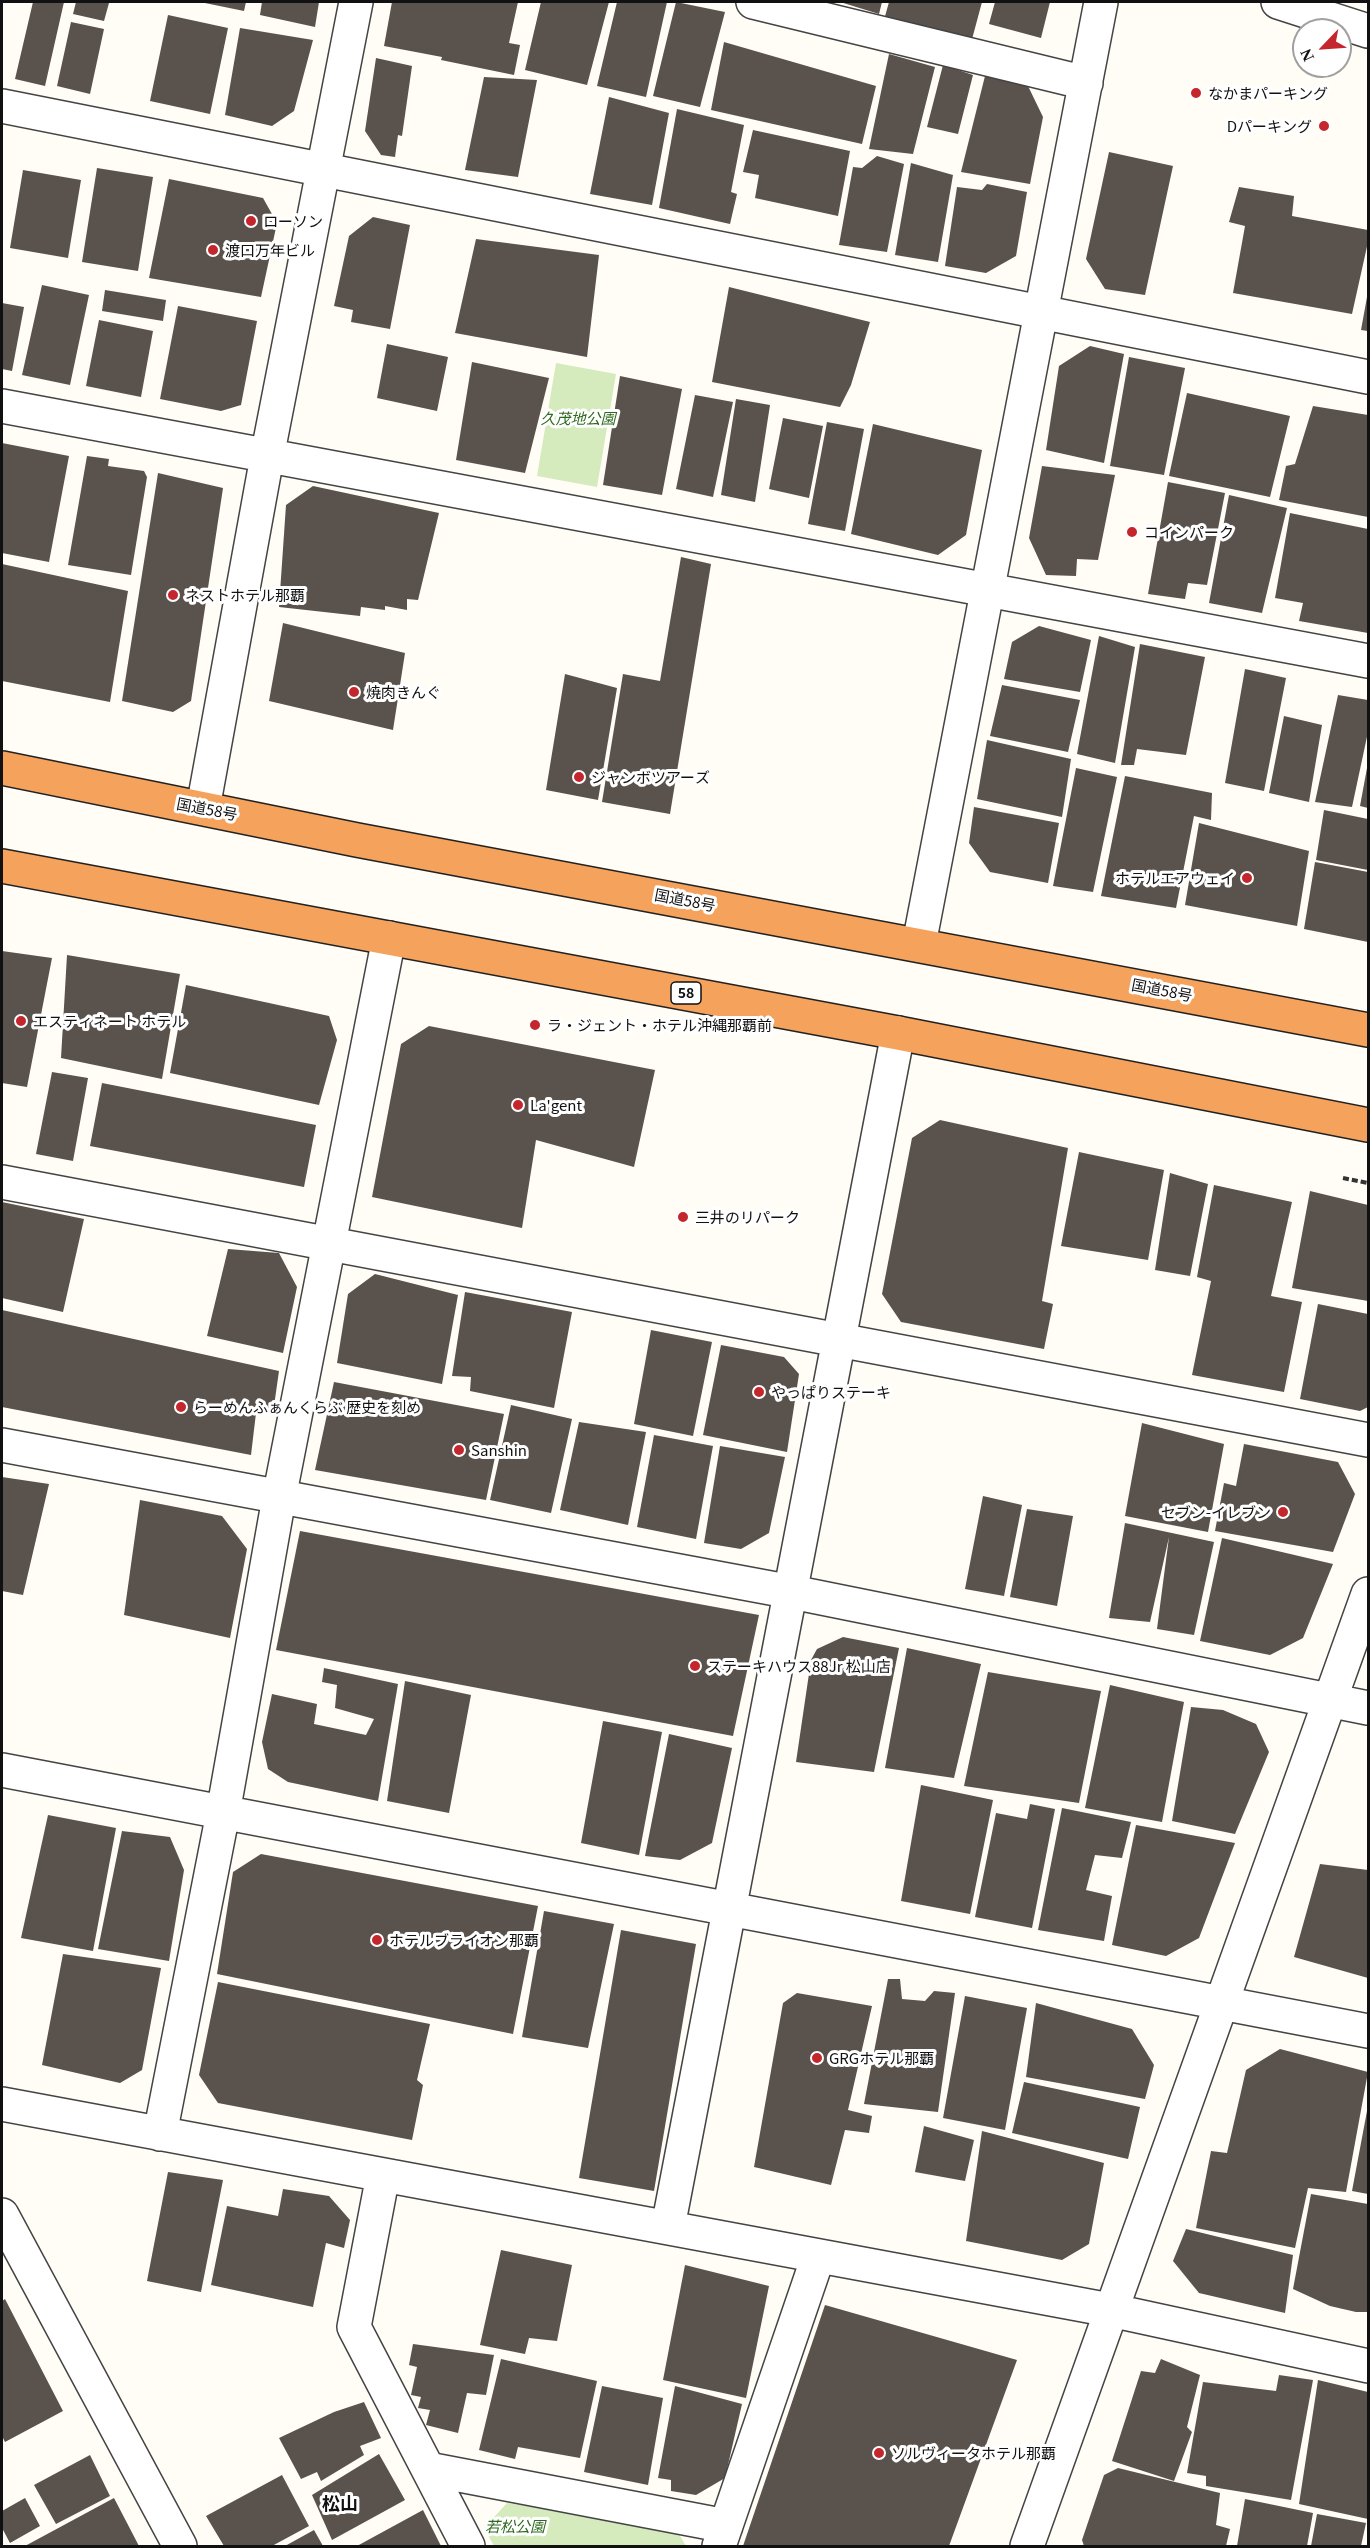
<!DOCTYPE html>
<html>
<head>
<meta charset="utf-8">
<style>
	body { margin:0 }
	#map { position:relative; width:1370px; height:2548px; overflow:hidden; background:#fffdf5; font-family:Georgia,serif }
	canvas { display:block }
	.frame { position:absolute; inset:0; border:3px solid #111; pointer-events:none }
	.north { position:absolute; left:1292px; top:18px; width:60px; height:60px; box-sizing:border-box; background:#fff; border:2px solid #a0a0a0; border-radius:50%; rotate:245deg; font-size:16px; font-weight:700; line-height:24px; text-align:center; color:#111 }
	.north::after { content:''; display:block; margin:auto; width:21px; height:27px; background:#c4262e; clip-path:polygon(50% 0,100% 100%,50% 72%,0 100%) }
</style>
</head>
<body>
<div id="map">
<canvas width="1370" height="2548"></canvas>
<div class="frame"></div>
<div class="north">N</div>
</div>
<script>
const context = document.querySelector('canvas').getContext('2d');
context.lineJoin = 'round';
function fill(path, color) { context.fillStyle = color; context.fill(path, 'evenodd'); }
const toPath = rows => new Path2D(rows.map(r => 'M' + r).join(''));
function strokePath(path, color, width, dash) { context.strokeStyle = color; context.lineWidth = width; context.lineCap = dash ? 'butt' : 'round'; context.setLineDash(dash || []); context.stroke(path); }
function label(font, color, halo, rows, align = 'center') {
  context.font = font + ' Georgia,"Noto Sans JP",serif'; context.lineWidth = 6; context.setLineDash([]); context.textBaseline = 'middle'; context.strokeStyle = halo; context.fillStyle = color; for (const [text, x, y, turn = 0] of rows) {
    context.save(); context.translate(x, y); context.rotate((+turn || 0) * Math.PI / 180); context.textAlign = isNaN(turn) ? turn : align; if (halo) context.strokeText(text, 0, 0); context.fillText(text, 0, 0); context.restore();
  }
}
fill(toPath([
	[556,363,616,374,597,487,537,476],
	[507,2503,676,2529,686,2546,494,2546,484,2528]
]), '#d5ebbd');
fill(toPath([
	[33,2,64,2,45,86,15,79],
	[76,2,109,3,104,21,73,14],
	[200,2,246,2,244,11],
	[262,2,319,2,315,27,260,15],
	[392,2,518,2,509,43,520,45,514,75,441,60,442,57,384,46],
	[541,2,609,2,587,85,525,70],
	[617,2,667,2,646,97,597,86],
	[676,2,725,12,700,107,653,96],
	[840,2,882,2,879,14],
	[889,2,982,2,971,43,884,20],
	[995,2,1050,2,1041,38,989,24],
	[168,15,228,28,210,114,150,101],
	[71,22,104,29,90,94,57,86],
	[240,28,313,40,294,111,272,126,225,115],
	[724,42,876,86,862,144,711,110],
	[889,54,935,67,913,154,869,149],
	[376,58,412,66,402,136,398,135,395,157,381,155,365,131],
	[943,65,973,75,958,134,927,127],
	[985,76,1028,86,1043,117,1030,184,961,172],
	[484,77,537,80,518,177,465,170],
	[609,97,669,113,652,205,590,194],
	[677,109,744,125,731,192,737,194,730,224,659,208],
	[753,130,850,151,838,216,755,198,759,175,743,172],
	[1109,152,1173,166,1145,295,1105,289,1086,259],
	[877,156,904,164,887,252,839,245,853,167,862,168],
	[911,163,953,175,938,262,895,255],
	[97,168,153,177,138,271,82,262],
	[23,170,81,180,68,258,10,248],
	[169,179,263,198,277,223,261,297,149,278],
	[987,184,1027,192,1016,256,986,273,945,266,957,187,982,190],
	[1239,187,1294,196,1292,216,1368,230,1368,242,1352,314,1233,293,1245,226,1229,222],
	[373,217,410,225,390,329,351,322,353,310,334,306,349,236],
	[476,239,599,255,587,357,455,333],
	[42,285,89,295,70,385,22,375],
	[729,287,870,322,851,385,840,407,712,382],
	[105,290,166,300,163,321,102,311],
	[1367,297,1368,297,1368,331,1361,330],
	[2,303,24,307,12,371,2,369],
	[178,306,257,321,241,405,221,411,160,399],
	[99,320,153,331,141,397,86,386],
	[387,344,448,357,437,411,377,398],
	[1090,346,1124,354,1104,463,1046,450,1059,366],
	[1129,357,1185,368,1164,475,1110,466],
	[472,362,549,378,525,473,456,460],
	[620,376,682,389,662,495,603,485],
	[1187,393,1290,416,1270,497,1169,476],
	[695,395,733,402,713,497,676,489],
	[736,399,770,405,755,502,721,495],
	[1313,406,1368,415,1368,517,1279,500,1286,466,1295,464],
	[783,418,823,426,809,498,769,489],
	[827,422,864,429,845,531,808,524],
	[873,424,982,450,966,535,938,555,851,534],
	[2,443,69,456,49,562,2,553],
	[87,456,109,459,108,466,144,471,147,477,131,575,68,565],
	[1042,466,1115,475,1098,560,1077,559,1076,576,1046,575,1029,538],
	[158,473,223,488,191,701,173,712,122,701],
	[1168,482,1225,493,1207,585,1188,583,1185,599,1148,594],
	[313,486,439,513,418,600,407,599,407,610,385,606,385,610,361,607,360,616,279,607,286,505],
	[1229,495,1287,508,1262,613,1209,603],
	[1290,513,1368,529,1368,633,1299,621,1303,603,1275,598],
	[681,557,711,564,670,814,602,802,623,674,660,681],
	[2,564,128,591,110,702,2,681],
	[283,623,405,653,393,730,269,701],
	[1039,626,1091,640,1080,692,1004,679,1012,642],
	[1099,636,1135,647,1115,763,1077,754],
	[1140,644,1205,657,1186,755,1137,749,1134,765,1121,765],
	[1245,669,1286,678,1264,791,1225,783],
	[565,674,617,688,598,800,546,790],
	[1002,685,1080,700,1068,752,990,736],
	[1338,695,1368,700,1368,732,1352,807,1315,802],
	[1284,716,1322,725,1309,802,1269,793],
	[987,740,1071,759,1062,817,977,799],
	[1076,768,1117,777,1093,892,1053,886],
	[1367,768,1368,768,1368,808,1360,806],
	[1125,776,1212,793,1211,820,1194,816,1176,908,1101,896],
	[974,807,1059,823,1048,883,990,872,969,843],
	[1324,810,1368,819,1368,870,1316,860],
	[1199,823,1309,851,1297,926,1185,905],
	[1315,862,1368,872,1368,942,1304,929],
	[2,951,52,958,27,1087,2,1083],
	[67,955,180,974,162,1079,61,1058],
	[186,985,329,1016,337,1040,319,1105,170,1073],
	[429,1026,655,1070,634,1167,536,1140,522,1228,372,1197,401,1044],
	[52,1072,88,1078,73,1161,36,1154],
	[102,1083,316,1125,304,1187,90,1146],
	[940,1120,1068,1148,1042,1301,1053,1304,1044,1349,901,1322,882,1294,912,1138],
	[1079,1152,1164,1170,1148,1260,1061,1246],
	[1170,1173,1208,1184,1190,1276,1155,1270],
	[1214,1185,1292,1202,1271,1296,1302,1302,1284,1392,1192,1375,1211,1281,1197,1277],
	[1310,1191,1368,1205,1368,1301,1292,1288],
	[2,1202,84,1219,63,1312,2,1298],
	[228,1249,279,1253,297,1287,283,1353,207,1336],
	[375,1274,458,1295,442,1384,337,1363,348,1294],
	[465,1292,572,1312,554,1408,470,1391,471,1377,452,1376],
	[1318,1304,1368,1314,1368,1407,1360,1411,1300,1399],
	[2,1310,279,1371,273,1413,256,1413,251,1455,2,1407],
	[651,1330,712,1342,693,1436,634,1424],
	[721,1345,784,1357,799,1374,787,1452,703,1435],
	[334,1382,504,1414,486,1500,315,1470],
	[511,1405,572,1419,551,1513,490,1500],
	[579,1422,646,1432,628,1525,560,1510],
	[1142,1423,1224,1444,1208,1532,1125,1516],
	[654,1435,713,1446,696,1539,637,1527],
	[1244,1444,1338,1462,1355,1494,1333,1552,1215,1531,1224,1483,1236,1486],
	[720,1446,785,1457,769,1533,741,1549,704,1543],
	[2,1477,49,1484,23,1595,2,1591],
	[983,1496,1022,1505,1004,1596,965,1589],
	[140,1500,222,1516,247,1549,230,1638,124,1615],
	[1027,1509,1073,1516,1057,1606,1010,1597],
	[1125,1523,1214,1542,1194,1635,1157,1629,1169,1537,1150,1622,1109,1618],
	[300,1531,759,1615,733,1736,276,1650],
	[1222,1538,1333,1564,1303,1638,1270,1655,1200,1641],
	[843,1637,899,1648,874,1772,796,1762,811,1660,817,1649],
	[907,1648,981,1664,954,1778,885,1768],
	[324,1668,398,1684,378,1801,288,1782,268,1769,262,1742,272,1694,317,1704,314,1724,366,1735,374,1719,335,1708,337,1685,322,1682],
	[988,1672,1101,1691,1079,1803,964,1786],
	[405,1681,471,1695,449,1813,387,1801],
	[1110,1685,1184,1702,1162,1822,1085,1808],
	[1191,1707,1223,1710,1256,1724,1269,1752,1235,1834,1172,1821],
	[603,1721,662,1732,639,1855,581,1843],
	[669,1734,732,1748,712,1843,680,1860,645,1856],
	[921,1785,993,1800,970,1914,901,1901],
	[1030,1804,1055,1809,1032,1928,975,1917,996,1813,1027,1819],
	[1062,1808,1131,1822,1122,1858,1095,1855,1086,1890,1112,1896,1104,1941,1038,1930],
	[48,1815,116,1828,93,1951,21,1938],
	[1136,1825,1235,1843,1199,1938,1166,1956,1112,1945],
	[122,1831,170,1837,184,1870,169,1961,98,1949],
	[261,1854,538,1906,513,2034,217,1974,233,1872],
	[1320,1864,1368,1870,1368,1978,1294,1957],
	[544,1911,614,1924,588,2048,522,2037],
	[621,1930,696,1944,654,2191,579,2178],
	[63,1954,161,1968,142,2070,120,2083,42,2065],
	[888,1979,900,1979,902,1999,925,2001,934,1991,955,1993,938,2112,864,2104],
	[218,1982,430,2024,417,2080,423,2085,412,2140,218,2103,199,2075],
	[797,1993,872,2006,848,2110,872,2116,869,2133,845,2130,831,2185,754,2167,783,2003],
	[965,1996,1027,2008,1005,2130,943,2118],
	[1036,2003,1132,2029,1154,2065,1145,2099,1026,2077],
	[1280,2049,1368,2072,1346,2192,1308,2188,1295,2248,1196,2228,1211,2151,1227,2153,1246,2070],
	[1024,2082,1140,2107,1128,2159,1012,2133],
	[1367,2111,1368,2111,1368,2194,1352,2191],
	[924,2126,974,2140,965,2181,915,2172],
	[982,2131,1104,2163,1089,2244,1062,2260,966,2241],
	[168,2172,223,2180,201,2292,147,2281],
	[283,2189,329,2196,350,2220,344,2248,326,2243,313,2307,211,2285,227,2206,278,2216],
	[1311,2194,1368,2204,1368,2312,1356,2312,1330,2306,1293,2289],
	[1186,2229,1293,2255,1285,2313,1199,2293,1173,2261],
	[501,2250,572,2265,557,2341,529,2338,525,2354,480,2345],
	[685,2265,769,2286,746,2398,663,2380],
	[5,2299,63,2411,5,2442,2,2436,2,2301],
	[825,2305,1017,2360,949,2546,743,2546],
	[413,2344,494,2355,486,2395,467,2393,458,2433,426,2425,430,2410,418,2408,421,2397,411,2395,417,2367,409,2365],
	[501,2359,597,2381,580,2458,518,2447,515,2459,479,2450],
	[1161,2359,1200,2375,1187,2427,1192,2432,1174,2481,1112,2461,1141,2371,1155,2373],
	[1279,2375,1313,2380,1291,2500,1206,2486,1206,2476,1187,2473,1203,2382,1276,2391],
	[1318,2380,1368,2392,1368,2519,1299,2504],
	[602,2386,663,2398,648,2485,584,2472],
	[675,2386,742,2404,725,2478,696,2495,671,2491,671,2480,658,2478],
	[364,2402,381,2438,360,2446,364,2455,321,2481,317,2472,301,2479,279,2438,334,2412],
	[379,2454,405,2500,332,2540,312,2495],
	[90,2455,110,2496,56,2524,34,2485],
	[1118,2468,1220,2493,1216,2525,1230,2529,1226,2546,1084,2546,1082,2540,1104,2475],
	[282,2475,309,2526,272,2546,224,2546,206,2516],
	[25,2498,40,2526,10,2543,2,2528,2,2511],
	[114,2498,139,2546,25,2546],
	[1245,2499,1313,2513,1307,2546,1237,2546],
	[423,2510,441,2546,357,2546],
	[1317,2514,1366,2523,1361,2546,1311,2546],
	[314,2530,323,2546,285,2546]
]), '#5a524d');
const minor = toPath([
	[753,2,1086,83],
	[1278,2,1368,31],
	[2,106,1368,377],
	[2,406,1368,661],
	[203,808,267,457,356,2],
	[919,944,1101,2],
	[2,1182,1368,1440],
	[2,1445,792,1592,1368,1708],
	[2,1770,1368,2031],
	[2,2104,1110,2310,1368,2366],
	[160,2134,223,1813,279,1498,389,938],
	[383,2175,354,2327,468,2546],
	[2,2215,180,2546],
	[668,2227,898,1033],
	[428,2469,726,2526],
	[719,2546,818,2257],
	[1027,2546,1368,1594]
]);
const highway = toPath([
	[2,768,357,840,1368,1030],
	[2,866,898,1033,1368,1125]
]);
strokePath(minor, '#444', 36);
strokePath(highway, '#222', 36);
strokePath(toPath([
	[1343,1178,1368,1183]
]), '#333', 4, [6, 3]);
strokePath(minor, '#fff', 33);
strokePath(highway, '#f5a25d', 33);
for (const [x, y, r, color] of [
	[1196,93,6,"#c4262e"],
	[1324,126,6,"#c4262e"],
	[251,221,6,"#c4262e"],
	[213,250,6,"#c4262e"],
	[1132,532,6,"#c4262e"],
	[173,595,6,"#c4262e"],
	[354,692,6,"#c4262e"],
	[579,777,6,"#c4262e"],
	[1247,878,6,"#c4262e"],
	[21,1021,6,"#c4262e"],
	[535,1025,6,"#c4262e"],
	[518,1105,6,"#c4262e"],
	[683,1217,6,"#c4262e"],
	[759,1392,6,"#c4262e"],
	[181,1407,6,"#c4262e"],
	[459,1450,6,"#c4262e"],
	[1283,1512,6,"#c4262e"],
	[695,1666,6,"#c4262e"],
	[377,1940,6,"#c4262e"],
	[817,2058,6,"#c4262e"],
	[879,2453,6,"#c4262e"]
]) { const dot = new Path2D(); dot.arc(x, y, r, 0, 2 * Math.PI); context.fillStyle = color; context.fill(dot); strokePath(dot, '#fff', 2); }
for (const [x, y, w] of [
	[686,993,30]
]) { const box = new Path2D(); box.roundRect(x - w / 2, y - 11, w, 22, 4.5); context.fillStyle = '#fff'; context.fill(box); strokePath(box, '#111', 1.5); }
label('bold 14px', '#111', null, [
	["58",686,993]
]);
label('15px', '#111', '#fff', [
	["なかまパーキング",1208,93],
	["Dパーキング",1312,126,"right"],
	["ローソン",263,221],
	["渡口万年ビル",225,250],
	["コインパーク",1144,532],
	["ネストホテル那覇",185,595],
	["焼肉きんぐ",366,692],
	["ジャンボツアーズ",591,777],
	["ホテルエアウェイ",1235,878,"right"],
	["エスティネート ホテル",33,1021],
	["ラ・ジェント・ホテル沖縄那覇前",547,1025],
	["La'gent",530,1105],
	["三井のリパーク",695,1217],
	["やっぱりステーキ",771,1392],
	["らーめんふぁんくらぶ 歴史を刻め",193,1407],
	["Sanshin",471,1450],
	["セブン-イレブン",1271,1512,"right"],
	["ステーキハウス88Jr 松山店",707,1666],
	["ホテルブライオン那覇",389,1940],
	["GRGホテル那覇",829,2058],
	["ソルヴィータホテル那覇",891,2453]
], 'left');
label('italic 15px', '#2f6b1f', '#fff', [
	["久茂地公園",578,418],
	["若松公園",515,2526]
]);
label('15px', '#111', '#fff', [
	["国道58号",207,809,11],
	["国道58号",685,900,11],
	["国道58号",1162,990,11]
]);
label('bold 18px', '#111', '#fff', [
	["松山",340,2503]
]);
</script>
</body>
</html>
